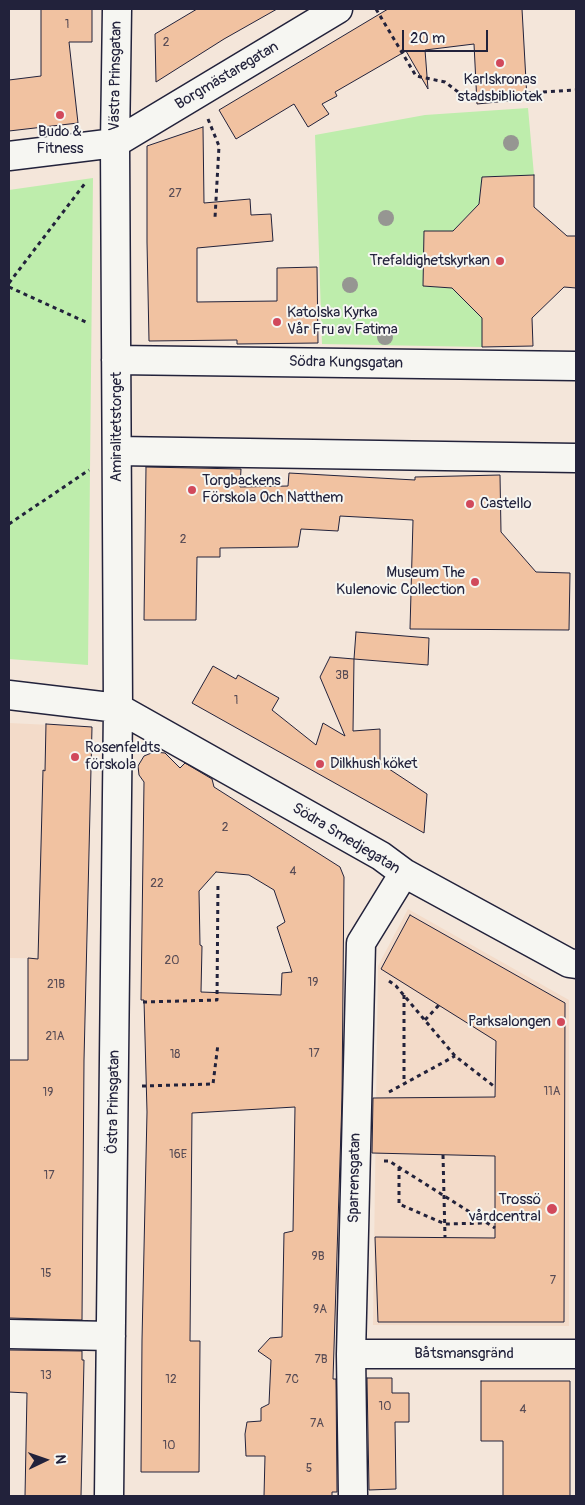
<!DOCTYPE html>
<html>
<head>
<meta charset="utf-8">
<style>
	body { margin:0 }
	#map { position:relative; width:585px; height:1505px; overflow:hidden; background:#f4e6da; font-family:Pangolin,sans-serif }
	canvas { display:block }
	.frame { position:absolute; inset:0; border:10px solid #22223b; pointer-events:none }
	.north { position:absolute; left:20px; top:1435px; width:50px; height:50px; -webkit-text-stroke:4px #f6f6f2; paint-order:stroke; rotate:87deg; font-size:14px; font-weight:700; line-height:20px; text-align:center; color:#22223b }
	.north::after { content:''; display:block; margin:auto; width:18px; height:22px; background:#22223b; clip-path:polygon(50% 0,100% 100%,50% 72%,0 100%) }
	.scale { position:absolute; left:402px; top:30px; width:86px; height:22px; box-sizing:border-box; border:2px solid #22223b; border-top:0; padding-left:6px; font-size:15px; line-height:18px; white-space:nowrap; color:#22223b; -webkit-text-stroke:4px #f6f6f2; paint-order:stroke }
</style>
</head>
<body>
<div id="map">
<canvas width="585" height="1505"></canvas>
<div class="frame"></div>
<div class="north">N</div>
<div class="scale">20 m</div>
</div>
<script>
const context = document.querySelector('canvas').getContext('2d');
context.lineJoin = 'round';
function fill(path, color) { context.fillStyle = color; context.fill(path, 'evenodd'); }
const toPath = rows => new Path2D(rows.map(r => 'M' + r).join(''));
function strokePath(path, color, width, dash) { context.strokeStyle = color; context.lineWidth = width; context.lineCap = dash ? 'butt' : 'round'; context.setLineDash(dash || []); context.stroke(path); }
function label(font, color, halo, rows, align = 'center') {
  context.font = font + ' Pangolin,sans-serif'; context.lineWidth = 4; context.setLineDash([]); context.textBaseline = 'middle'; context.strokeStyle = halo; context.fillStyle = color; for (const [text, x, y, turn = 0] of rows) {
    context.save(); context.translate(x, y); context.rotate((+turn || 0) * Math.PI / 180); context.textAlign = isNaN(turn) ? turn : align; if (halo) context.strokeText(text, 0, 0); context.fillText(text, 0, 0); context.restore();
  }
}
fill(toPath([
	[9,723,92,727,86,959,9,958],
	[408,909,569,1000,569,1326,373,1325,378,966]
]), '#f3dbc9');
fill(toPath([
	[528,108,534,175,482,177,479,204,453,231,425,231,423,286,452,288,482,318,482,347,322,344,315,135,425,115],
	[93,178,88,665,9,659,9,190]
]), '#beedac');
const building = toPath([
	[41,9,92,9,92,42,69,42,78,123,9,131,9,80,41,76,41,9],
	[197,9,277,9,224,39,156,82,155,34,197,9],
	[388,9,522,9,527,99,477,104,474,44,425,50,428,89,406,51,335,92,337,96,322,104,329,114,308,127,294,104,236,139,219,110,388,9],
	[203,127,204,203,250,199,251,215,271,214,273,241,197,248,197,302,277,301,277,268,317,267,318,343,237,344,237,340,149,341,147,242,147,146,203,127],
	[534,175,534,207,567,236,576,236,576,288,564,287,532,318,533,346,482,347,482,318,452,288,423,286,424,231,453,231,479,204,482,177,534,175],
	[146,467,241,469,240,487,288,486,289,473,415,480,415,477,500,475,501,532,536,572,570,573,569,630,410,629,413,520,340,516,338,531,301,529,298,547,220,548,220,557,197,557,196,620,144,620,146,467],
	[356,632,429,638,428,665,354,659,356,632],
	[330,657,354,659,353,731,380,729,380,763,427,794,424,833,192,703,213,666,236,679,238,675,279,698,272,710,316,745,323,723,345,736,320,677,330,657],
	[46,724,92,727,84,1060,82,1320,9,1318,9,1060,28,1060,28,958,38,959,43,770,45,771,46,724],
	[154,752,165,753,180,768,185,763,212,779,214,787,340,867,344,877,342,1098,333,1379,336,1379,337,1492,332,1492,332,1496,264,1496,265,1456,246,1456,245,1434,247,1422,261,1421,261,1408,269,1404,271,1360,258,1351,270,1338,282,1337,284,1233,293,1231,295,1107,192,1113,190,1341,200,1341,199,1472,141,1472,142,1340,147,1112,144,1000,141,1000,144,782,139,775,138,766,144,756,154,752],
	[216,872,249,875,274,890,285,922,277,927,292,972,282,973,281,995,201,992,202,946,200,945,199,891,216,872],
	[410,915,565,1003,564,1322,378,1322,375,1237,495,1238,495,1156,372,1153,373,1098,495,1097,496,1041,381,969,410,915],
	[9,1350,82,1351,82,1360,84,1360,81,1496,25,1496,27,1393,9,1392,9,1350],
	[367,1378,392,1378,392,1393,409,1393,409,1422,395,1422,396,1489,369,1490,367,1378],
	[481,1381,570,1381,570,1496,503,1496,503,1441,481,1441,481,1381]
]);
fill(building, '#f1c2a1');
strokePath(building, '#22223b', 1);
const minor = toPath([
	[9,156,115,143,338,9],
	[116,360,576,366],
	[117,451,576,458],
	[9,695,118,708,381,856,404,873,569,963,576,964],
	[9,1334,111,1336],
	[351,1354,576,1354],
	[109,1496,118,708,115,143,117,9],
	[353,1496,351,1354,361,943,404,873]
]);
strokePath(minor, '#22223b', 31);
strokePath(toPath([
	[376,9,416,76,445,82,466,98,477,97],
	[527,93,576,90],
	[208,119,219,146,215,218],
	[9,283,86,182],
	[9,287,88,323],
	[9,524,89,470],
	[389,981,396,986,455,1056,495,1087],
	[404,995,404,1084],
	[143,1002,217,1000,218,882],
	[425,1020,439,1005],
	[142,1086,213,1084,218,1044],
	[389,1092,455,1056],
	[443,1155,445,1237],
	[384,1161,389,1161,495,1228],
	[399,1167,399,1204,445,1224,486,1223]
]), '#22223b', 3, [4, 4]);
strokePath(minor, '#f6f6f2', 28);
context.fillStyle = '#969692';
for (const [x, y] of [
	[511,143],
	[386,218],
	[350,285],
	[385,337]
]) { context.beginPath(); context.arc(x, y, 8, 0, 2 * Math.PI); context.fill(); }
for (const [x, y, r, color] of [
	[500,63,5,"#d1495b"],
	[60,115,5,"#d1495b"],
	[500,261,5,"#d1495b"],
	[277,322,5,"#d1495b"],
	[192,490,5,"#d1495b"],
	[470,504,5,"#d1495b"],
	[475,582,5,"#d1495b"],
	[75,757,5,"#d1495b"],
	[320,764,5,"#d1495b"],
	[561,1022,5,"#d1495b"],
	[552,1209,6,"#d1495b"]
]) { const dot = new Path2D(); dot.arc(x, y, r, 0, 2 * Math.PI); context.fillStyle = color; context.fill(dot); strokePath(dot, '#f6f6f2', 2); }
label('12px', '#564a54', null, [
	["1",67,25],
	["2",166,43],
	["27",175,194],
	["2",183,540],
	["3B",342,676],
	["1",236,701],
	["2",225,828],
	["4",293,872],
	["22",157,884],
	["20",172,961],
	["19",313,983],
	["21B",56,985],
	["21A",55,1037],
	["17",314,1054],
	["18",175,1055],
	["11A",552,1092],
	["19",48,1093],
	["16E",178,1155],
	["17",49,1176],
	["9B",318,1257],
	["15",46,1274],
	["7",553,1281],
	["9A",320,1310],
	["7B",321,1360],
	["13",46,1376],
	["12",171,1380],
	["7C",292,1380],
	["10",385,1407],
	["4",523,1410],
	["7A",317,1424],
	["10",169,1446],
	["5",309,1469]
]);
label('15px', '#22223b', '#f6f6f2', [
	["Västra Prinsgatan",116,76,-89],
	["Borgmästaregatan",227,76,-31],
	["Södra Kungsgatan",346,363,1],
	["Amiralitetstorget",117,427,-90],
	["Södra Smedjegatan",346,839,31],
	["Östra Prinsgatan",114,1102,-89],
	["Sparrensgatan",355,1178,-89],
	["Båtsmansgränd",464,1354]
]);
label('15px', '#22223b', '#f6f6f2', [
	["Karlskronas",500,80,"center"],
	["stadsbibliotek",500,97,"center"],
	["Budo &",60,132,"center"],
	["Fitness",60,149,"center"],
	["Trefaldighetskyrkan",490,261,"right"],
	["Katolska Kyrka",287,313],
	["Vår Fru av Fatima",287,330],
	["Torgbackens",202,481],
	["Förskola Och Natthem",202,498],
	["Castello",480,504],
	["Museum The",465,573,"right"],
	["Kulenovic Collection",465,590,"right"],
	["Rosenfeldts",85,748],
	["förskola",85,765],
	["Dilkhush köket",330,764],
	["Parksalongen",551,1022,"right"],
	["Trossö",541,1200,"right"],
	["vårdcentral",541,1217,"right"]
], 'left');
</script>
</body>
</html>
